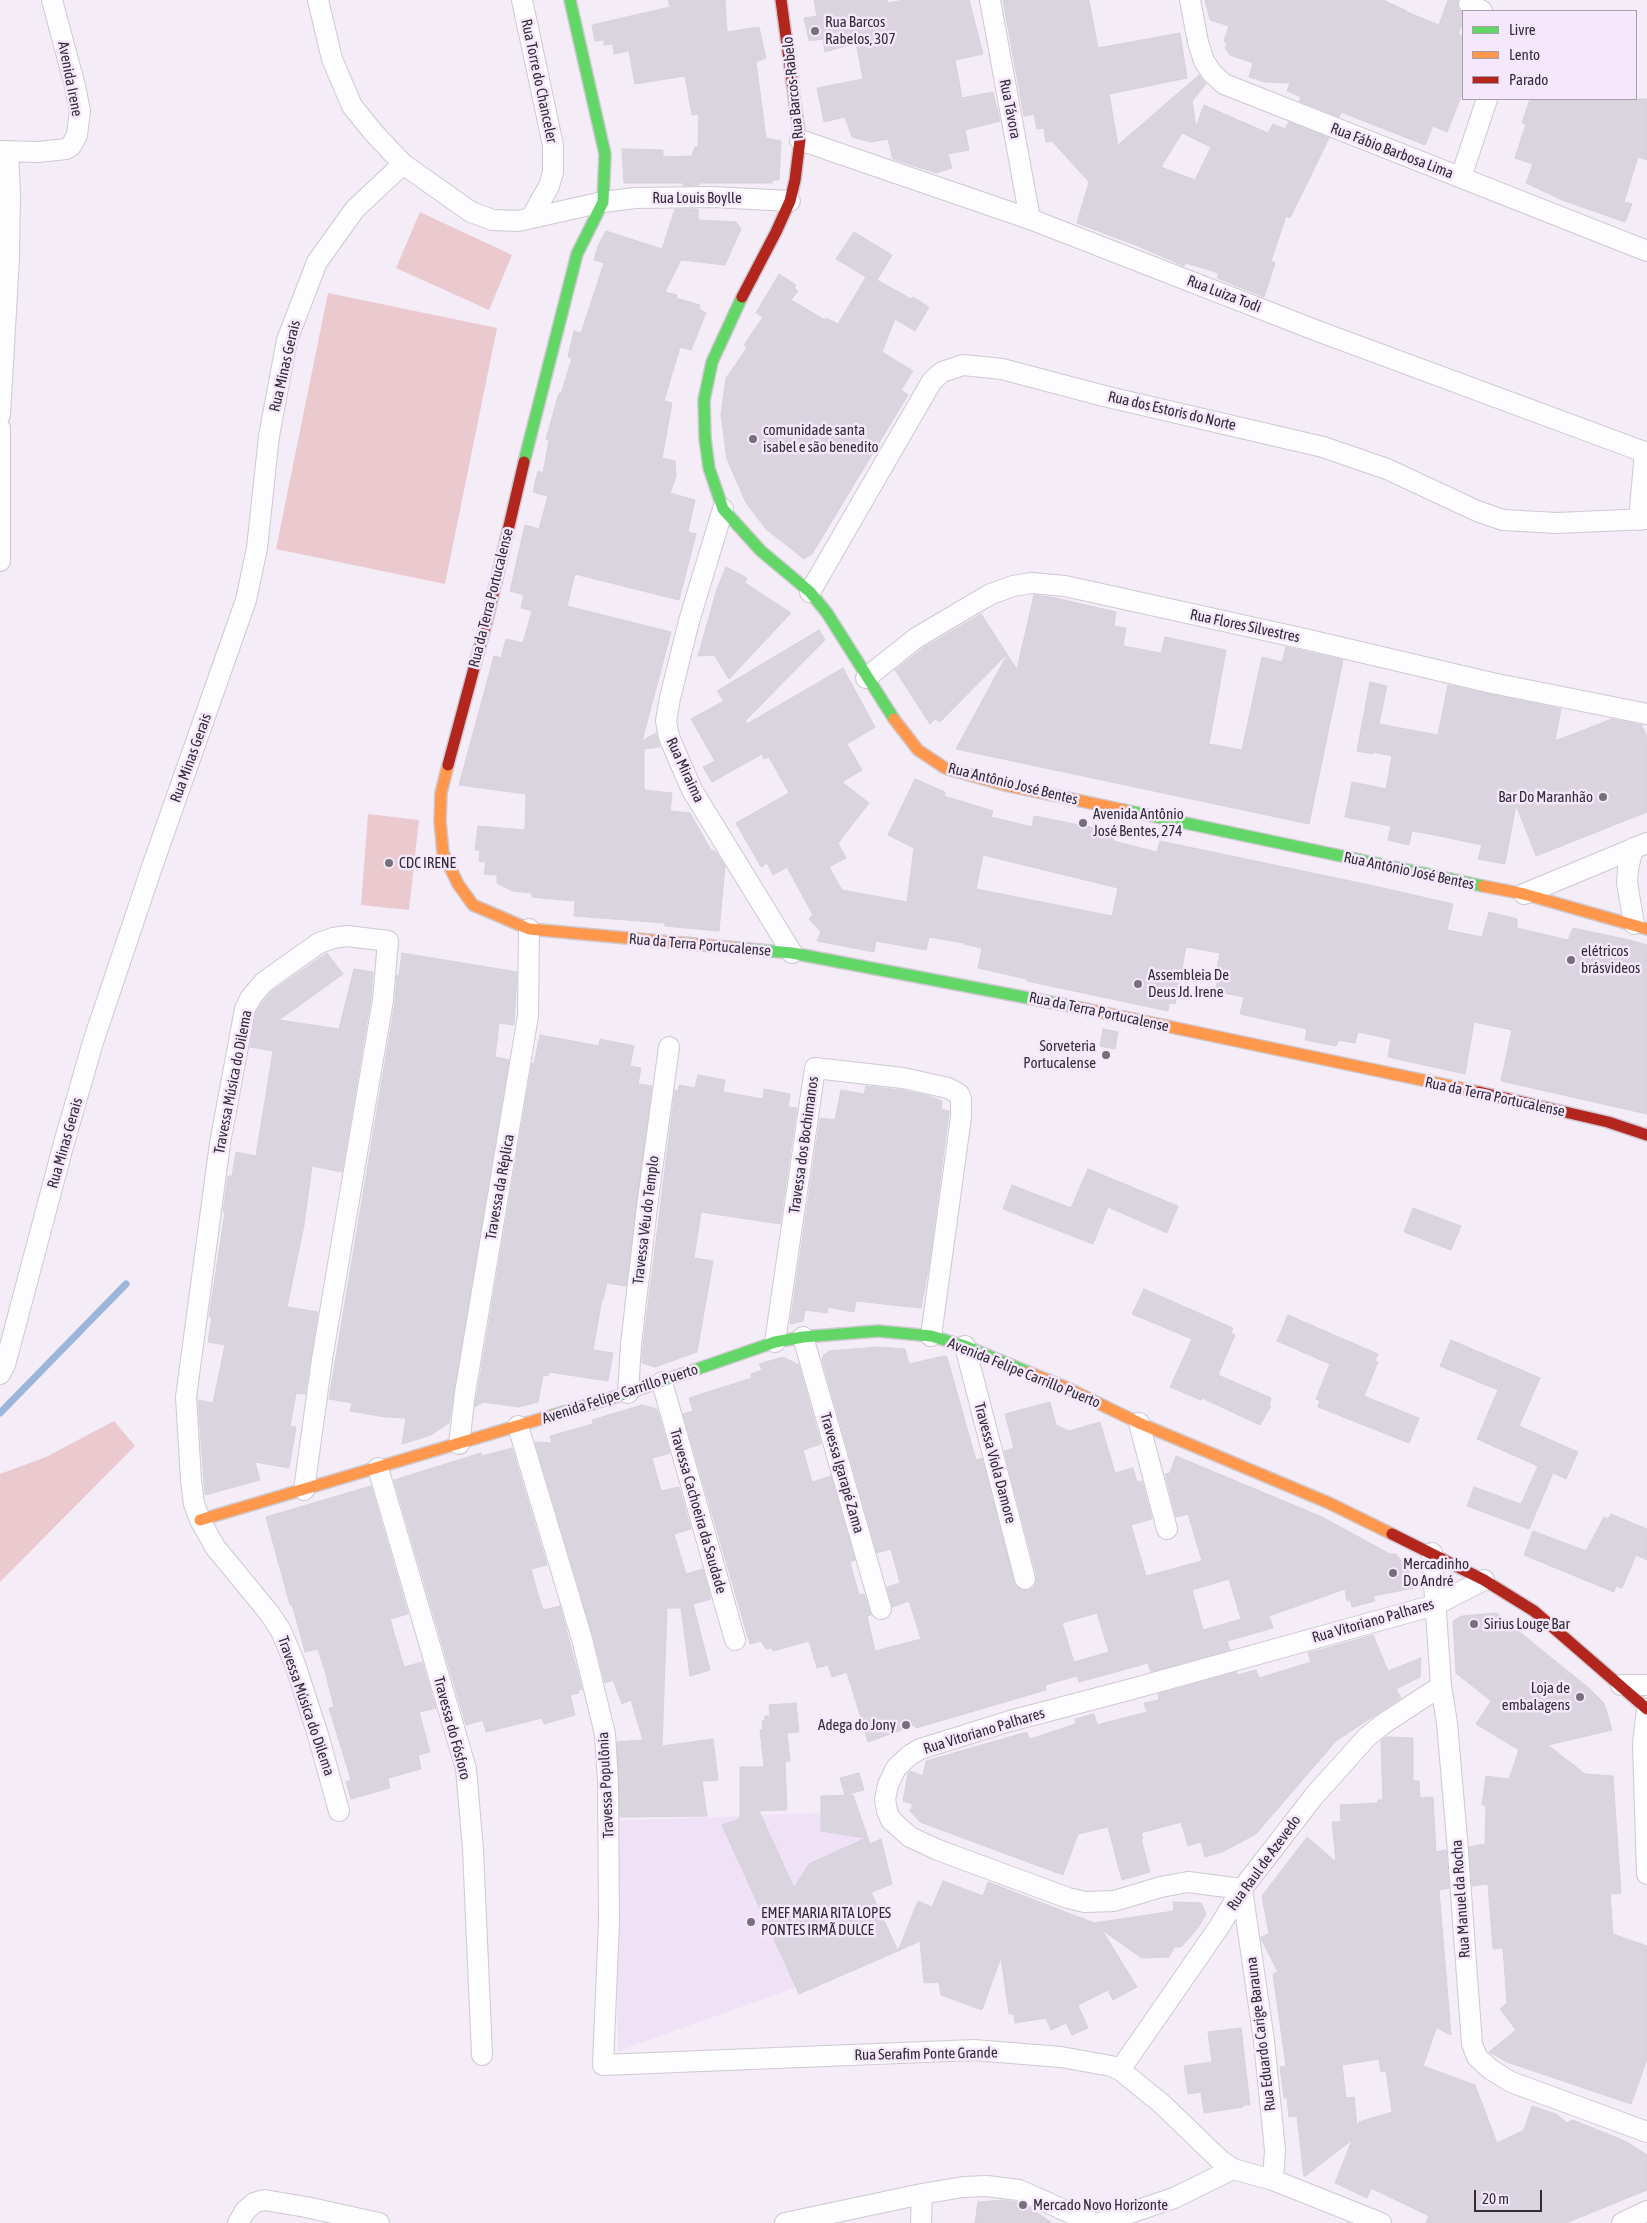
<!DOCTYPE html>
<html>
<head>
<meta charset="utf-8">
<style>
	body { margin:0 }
	#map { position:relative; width:1647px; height:2223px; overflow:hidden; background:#f4ecf7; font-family:"Asap Condensed",sans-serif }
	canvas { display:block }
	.legend { position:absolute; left:1462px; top:10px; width:175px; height:90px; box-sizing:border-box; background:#f5e7fc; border:1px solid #a79dac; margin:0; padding:6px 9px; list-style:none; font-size:15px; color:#322d35 }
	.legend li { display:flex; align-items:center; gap:10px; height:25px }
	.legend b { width:25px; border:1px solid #a79dac }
	.scale { position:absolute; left:1474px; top:2190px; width:68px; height:22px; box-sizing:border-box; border:2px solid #322d35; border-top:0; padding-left:6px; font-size:15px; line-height:18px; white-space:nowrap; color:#322d35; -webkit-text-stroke:4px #f5e7fc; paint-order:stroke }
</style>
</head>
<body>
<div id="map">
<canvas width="1647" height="2223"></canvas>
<ul class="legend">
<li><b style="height:6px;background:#63d668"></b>Livre</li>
<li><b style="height:6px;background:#ff974d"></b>Lento</li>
<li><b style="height:6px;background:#b3261e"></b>Parado</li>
</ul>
<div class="scale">20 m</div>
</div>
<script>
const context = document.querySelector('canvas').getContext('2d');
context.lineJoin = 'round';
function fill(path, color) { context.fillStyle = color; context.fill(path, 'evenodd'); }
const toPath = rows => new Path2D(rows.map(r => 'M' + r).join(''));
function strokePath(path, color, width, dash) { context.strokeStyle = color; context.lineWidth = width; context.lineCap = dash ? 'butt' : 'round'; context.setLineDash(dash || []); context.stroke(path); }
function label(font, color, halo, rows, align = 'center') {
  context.font = font + ' "Asap Condensed",sans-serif'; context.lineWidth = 5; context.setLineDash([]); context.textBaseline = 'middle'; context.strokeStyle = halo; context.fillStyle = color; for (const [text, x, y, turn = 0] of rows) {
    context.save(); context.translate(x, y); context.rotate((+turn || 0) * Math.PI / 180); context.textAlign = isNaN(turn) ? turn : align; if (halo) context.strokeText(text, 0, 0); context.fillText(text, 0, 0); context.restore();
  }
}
fill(toPath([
	[859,1811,870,1844,881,1839,892,1884,872,1893,898,1951,618,2051,615,1821]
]), '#f0e2f6');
fill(toPath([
	[420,212,512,255,489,310,396,268],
	[328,293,497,328,445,584,276,549],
	[368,814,419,820,409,910,361,905],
	[114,1421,135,1446,0,1582,0,1474,46,1457]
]), '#eac9cf');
strokePath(toPath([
	[0,1413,126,1284]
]), '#9cb5da', 7);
const building = toPath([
	[668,0,725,0,727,32,759,27,766,58,756,62,766,138,781,141,779,180,773,180,772,183,699,183,699,185,683,186,684,183,624,183,622,149,663,150,663,157,692,156,695,147,698,147,699,114,692,115,685,76,635,84,629,51,614,54,613,44,604,45,604,40,595,41,592,25,670,7,668,0],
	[814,0,887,0,888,3,904,0,969,0,983,54,955,60,962,98,993,92,1000,121,965,130,969,150,948,154,952,168,936,173,893,159,888,139,871,142,852,137,845,117,824,122,817,88,863,79,856,43,825,52,823,39,809,41,804,18,817,16,814,0],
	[1003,0,1089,0,1098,48,1180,33,1187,78,1109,94,1118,145,1199,75,1206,84,1192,101,1196,127,1204,105,1268,133,1273,124,1285,129,1289,122,1329,138,1290,218,1286,216,1271,261,1275,263,1264,297,1217,278,1219,273,1186,263,1184,266,1138,246,1077,223,1089,182,1052,141,1046,142,1044,128,1037,129,1034,114,1024,116,1003,0],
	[1182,133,1211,147,1195,180,1161,167,1182,133],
	[1205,0,1383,0,1407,11,1407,12,1439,25,1448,0,1458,0,1458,9,1463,14,1463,22,1458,34,1463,36,1463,92,1447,132,1433,126,1425,145,1341,112,1339,117,1299,101,1301,97,1287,91,1290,83,1265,82,1249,77,1253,63,1230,55,1225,48,1227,43,1224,41,1229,26,1210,20,1205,0],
	[1530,99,1647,99,1647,160,1638,157,1624,202,1632,204,1625,222,1562,200,1526,183,1533,164,1515,158,1526,124,1522,123,1530,99],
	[675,209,698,209,698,220,736,222,741,229,725,265,681,260,665,292,677,295,676,298,700,305,699,309,706,313,691,350,680,347,664,401,672,403,662,458,675,461,676,476,670,493,695,500,688,532,696,534,679,600,575,574,567,606,671,632,642,741,656,733,660,747,644,749,644,790,672,793,670,811,690,813,711,850,715,851,725,866,719,931,665,926,665,923,574,916,575,901,532,897,532,893,513,891,504,887,497,883,497,875,484,874,486,862,479,861,480,850,475,850,478,826,525,830,526,794,459,785,494,656,501,658,506,639,523,643,532,611,521,608,524,595,510,591,525,525,539,529,548,496,533,492,538,471,543,473,549,440,546,439,559,393,561,394,572,358,568,357,574,331,581,333,604,263,594,260,598,246,606,231,662,249,675,209],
	[854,232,892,255,877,280,911,299,913,297,929,307,915,331,895,319,882,352,913,371,901,390,908,395,812,554,804,559,766,529,746,503,727,459,721,415,726,378,747,348,744,345,763,317,756,313,779,274,796,285,794,288,798,291,791,300,825,320,826,318,838,324,866,277,836,259,854,232],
	[726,567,747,578,745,583,791,613,729,679,714,655,698,656,717,589,726,567],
	[1034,595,1051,597,1116,612,1114,626,1126,628,1123,646,1161,653,1165,637,1226,650,1209,744,1242,750,1262,657,1282,662,1286,647,1343,660,1309,824,956,749,1007,655,1017,669,1034,595],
	[981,614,1007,654,940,722,935,719,930,724,895,670,923,648,981,614],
	[819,630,825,640,745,721,747,724,843,668,845,672,875,727,847,744,862,770,842,782,869,803,838,843,846,858,829,867,842,890,907,902,914,848,888,835,915,779,945,792,944,796,993,811,991,817,1032,827,1034,816,1115,832,1113,841,1157,852,1160,841,1374,886,1453,904,1447,930,1482,937,1489,912,1517,919,1517,928,1568,940,1573,928,1629,940,1647,945,1647,1114,1501,1081,1512,1030,1474,1022,1465,1074,1388,1057,1391,1039,1358,1032,1355,1043,1338,1040,1336,1046,1305,1040,1307,1029,1240,1014,1244,997,1215,991,1219,975,1216,974,1220,953,1186,947,1175,1004,1169,1003,1168,1011,1027,981,1027,979,978,968,982,948,964,944,965,943,929,937,926,950,876,941,874,952,817,941,821,932,809,919,813,915,787,867,773,875,767,863,761,867,736,823,789,793,769,757,764,759,762,754,712,782,703,767,715,761,691,719,724,701,717,691,819,630],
	[983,855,1118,888,1112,916,976,889,983,855],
	[1370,682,1387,686,1379,724,1438,735,1448,685,1561,709,1555,741,1612,719,1642,725,1647,738,1647,812,1536,856,1516,805,1505,864,1478,859,1482,845,1435,835,1412,831,1409,845,1388,840,1391,826,1345,817,1352,782,1386,789,1392,756,1373,752,1373,754,1357,751,1370,682],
	[327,953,343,974,279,1020,339,1029,354,969,373,972,371,998,342,1172,312,1166,304,1225,287,1307,318,1312,305,1394,296,1393,290,1426,296,1427,289,1468,255,1462,260,1480,205,1495,198,1400,213,1403,225,1345,208,1342,212,1317,209,1317,225,1212,223,1212,228,1176,232,1176,236,1152,256,1156,273,1051,250,1047,256,1013,261,1004,272,991,327,953],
	[402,953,517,972,514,1025,499,1023,495,1057,509,1060,449,1423,431,1435,402,1444,406,1418,385,1417,350,1411,352,1403,329,1399,395,1002,397,975,399,976,402,953],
	[1103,1029,1118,1032,1115,1049,1100,1046,1103,1029],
	[540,1035,599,1046,600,1039,634,1046,630,1066,641,1068,638,1084,652,1086,626,1286,607,1283,603,1300,602,1299,593,1350,613,1353,608,1381,549,1372,548,1376,543,1375,538,1402,519,1407,483,1402,475,1407,532,1063,534,1064,540,1035],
	[698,1075,725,1080,723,1092,763,1099,764,1089,790,1094,788,1107,797,1108,780,1224,701,1212,694,1258,713,1261,697,1352,655,1367,642,1363,643,1345,675,1090,678,1091,679,1085,695,1088,698,1075],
	[866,1086,901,1090,929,1096,942,1101,941,1109,949,1111,930,1259,921,1308,856,1301,854,1312,827,1307,828,1313,805,1310,803,1321,790,1324,820,1118,835,1120,841,1090,864,1094,866,1086],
	[1088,1169,1178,1206,1167,1233,1108,1207,1093,1244,1003,1209,1012,1185,1071,1208,1088,1169],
	[1413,1208,1461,1226,1451,1250,1404,1232,1413,1208],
	[1144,1289,1233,1328,1231,1333,1235,1335,1218,1375,1271,1398,1269,1405,1271,1406,1260,1425,1202,1398,1201,1400,1170,1387,1192,1339,1132,1314,1144,1289],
	[1288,1315,1378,1354,1375,1361,1378,1362,1364,1396,1419,1418,1409,1443,1318,1407,1320,1401,1316,1399,1330,1364,1277,1341,1288,1315],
	[1451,1340,1540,1378,1519,1426,1578,1452,1566,1479,1553,1473,1529,1529,1467,1506,1474,1487,1521,1504,1538,1466,1477,1439,1498,1390,1440,1366,1451,1340],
	[878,1347,905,1349,909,1364,944,1356,947,1357,976,1460,982,1458,1014,1582,1021,1590,1027,1591,1033,1588,1036,1583,1037,1577,1004,1451,1014,1448,1005,1414,1050,1402,1056,1425,1069,1431,1100,1422,1115,1473,1133,1468,1137,1482,1142,1481,1152,1519,1131,1525,1146,1576,1202,1561,1188,1514,1176,1517,1165,1474,1170,1473,1176,1456,1322,1517,1390,1554,1396,1554,1408,1570,1414,1588,1373,1596,1375,1601,1352,1607,1350,1600,1347,1601,1345,1589,1269,1616,1273,1628,1227,1641,1230,1650,1151,1672,1148,1663,1079,1682,1077,1676,1045,1685,1046,1690,916,1728,915,1725,868,1742,847,1672,832,1677,828,1665,817,1668,809,1641,773,1651,772,1648,766,1649,761,1641,750,1644,683,1414,693,1411,689,1398,752,1378,751,1374,762,1370,759,1364,783,1357,799,1365,821,1444,803,1450,812,1482,831,1476,855,1560,850,1562,859,1595,864,1594,871,1615,867,1616,875,1651,921,1639,909,1601,892,1607,887,1587,900,1583,891,1549,877,1553,822,1360,823,1356,829,1351,878,1347],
	[1229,1579,1241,1619,1203,1630,1192,1590,1229,1579],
	[1097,1613,1109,1652,1074,1662,1062,1623,1097,1613],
	[642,1405,657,1409,670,1453,652,1458,661,1491,679,1487,691,1529,674,1534,686,1574,703,1569,711,1599,693,1604,710,1670,690,1676,681,1608,667,1608,662,1746,713,1739,718,1780,702,1781,707,1816,620,1817,617,1742,643,1740,631,1700,622,1704,613,1680,605,1683,593,1636,535,1442,552,1443,550,1436,593,1424,592,1420,642,1405],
	[512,1448,547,1565,531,1569,537,1591,543,1610,560,1606,582,1689,578,1690,579,1693,570,1695,575,1715,544,1724,542,1718,486,1732,483,1720,466,1725,394,1480,481,1453,482,1456,512,1448],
	[371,1486,408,1614,390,1619,404,1667,422,1662,436,1708,419,1712,430,1752,418,1755,421,1769,388,1778,390,1788,351,1799,346,1782,351,1780,329,1708,334,1707,325,1671,318,1649,305,1652,292,1604,290,1605,266,1517,371,1486],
	[1611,1514,1647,1529,1647,1560,1636,1555,1622,1588,1616,1586,1614,1592,1524,1555,1533,1531,1586,1551,1604,1517,1608,1519,1611,1514],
	[1496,1613,1590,1689,1604,1703,1612,1730,1548,1745,1585,1774,1613,1776,1621,1893,1610,1894,1613,1934,1647,1946,1647,2059,1631,2104,1507,2062,1489,2052,1516,2030,1500,2009,1507,2003,1503,1948,1493,1949,1488,1884,1472,1886,1469,1847,1485,1844,1486,1805,1482,1805,1486,1776,1509,1779,1519,1750,1476,1724,1491,1701,1456,1673,1453,1621,1462,1616,1496,1613],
	[1373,1635,1388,1671,1421,1658,1420,1677,1396,1689,1401,1698,1336,1741,1256,1834,1222,1852,1205,1857,1201,1842,1188,1846,1181,1822,1141,1833,1143,1839,1141,1839,1150,1872,1122,1880,1108,1827,1078,1834,1063,1875,920,1822,910,1811,913,1804,903,1801,908,1774,910,1771,923,1776,926,1761,1027,1732,1030,1739,1076,1724,1075,1719,1094,1714,1097,1725,1147,1712,1144,1703,1159,1700,1158,1694,1236,1672,1237,1675,1256,1670,1259,1678,1311,1662,1308,1653,1373,1635],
	[796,1703,799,1732,787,1733,790,1761,785,1762,787,1810,759,1811,794,1888,809,1864,866,1838,821,1831,821,1796,853,1795,870,1844,881,1839,892,1884,871,1892,898,1951,799,1994,722,1825,740,1819,740,1767,764,1767,760,1730,763,1729,762,1721,765,1721,765,1716,770,1716,769,1705,796,1703],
	[1386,1737,1413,1738,1413,1781,1419,1781,1420,1798,1433,1797,1436,1852,1446,1850,1449,1888,1439,1890,1451,2035,1435,2027,1436,2029,1423,2066,1475,2085,1497,2143,1524,2130,1532,2106,1556,2114,1567,2123,1572,2120,1578,2122,1627,2142,1647,2155,1647,2190,1566,2223,1426,2223,1429,2216,1371,2188,1367,2198,1335,2183,1352,2140,1304,2177,1297,2116,1289,2117,1287,2098,1284,2098,1280,2067,1286,2066,1273,1974,1278,1972,1261,1939,1261,1937,1269,1934,1262,1896,1307,1837,1336,1862,1332,1822,1341,1822,1340,1805,1378,1803,1378,1800,1383,1800,1381,1741,1386,1737],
	[1379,2059,1381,2072,1386,2071,1392,2112,1359,2122,1357,2126,1354,2097,1346,2098,1342,2065,1379,2059],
	[859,1773,864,1790,845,1795,840,1778,859,1773],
	[943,1881,983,1896,988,1882,1094,1923,1174,1911,1173,1902,1201,1903,1206,1914,1198,1928,1181,1947,1174,1947,1169,1957,1142,1958,1102,1930,1137,1987,1113,2000,1108,1990,1078,2005,1088,2028,1072,2035,1066,2023,1051,2030,1046,2018,1015,2023,1014,2014,1009,2014,1001,1957,982,2010,941,1995,939,1982,924,1983,920,1941,898,1951,918,1901,932,1907,943,1881],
	[1241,2028,1250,2105,1243,2105,1243,2107,1204,2113,1201,2092,1188,2094,1184,2066,1212,2062,1208,2032,1241,2028],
	[1004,2200,1016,2202,1032,2209,1052,2223,975,2223,978,2202,1004,2200]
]);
fill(building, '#d9d4de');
strokePath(building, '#d5d2dc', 1);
const street = toPath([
	[318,0,332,59,352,106,373,132,403,164,471,212,493,220,518,221,603,202,635,198,712,197,790,201],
	[522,0,553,145,553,172,549,186,531,218],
	[990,0,1030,219],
	[1190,0,1198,42,1204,61,1212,73,1224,84,1647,251],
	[1472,0,1469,4,1482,11],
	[800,140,1030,219,1315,330,1647,453],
	[0,151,38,152,66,149,71,146,77,135,80,111,75,86,52,0],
	[1461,177,1487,99],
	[0,415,9,258,10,195,8,151],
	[0,428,0,561],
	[723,509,689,621,670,698,666,721,669,737,692,790,792,953],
	[1639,520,1645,452],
	[810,592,932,381,942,372,963,365,1002,369,1104,396,1323,447,1387,469,1477,511,1503,520,1557,523,1647,519],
	[866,678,916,638,970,606,991,594,1013,586,1032,583,1065,586,1305,639,1492,683,1647,714],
	[1633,848,1628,869,1627,883,1634,924],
	[1524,894,1647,843],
	[803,1337,881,1609],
	[775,1342,815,1068,903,1078,948,1088,959,1094,961,1099,961,1117,931,1336],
	[965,1346,1025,1579],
	[0,1374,5,1365,64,1143,93,1042,153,864,246,600,257,548,269,436,287,340,317,262,355,209,403,164],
	[662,1382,735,1640],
	[628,1393,631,1344,647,1207,669,1047],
	[1139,1423,1167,1529],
	[518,1426,582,1639,605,1734,608,1782,609,1921,603,2065,974,2050,1061,2057,1111,2066,1120,2070,1162,2104,1220,2160,1233,2169,1273,2180,1381,2223],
	[459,1444,465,1393,528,1016,529,929],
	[378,1468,466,1769,473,1849,482,2055],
	[304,1490,322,1359,383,1000,388,941,347,936,333,938,319,943,264,982,251,997,245,1009,220,1143,186,1397,191,1480,194,1504,200,1520,215,1547,270,1614,281,1631,295,1664,318,1735,339,1811],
	[1432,1553,1441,1686,1447,1723,1457,1839,1472,2044,1477,2057,1490,2069,1511,2082,1647,2132],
	[1621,1685,1647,1685],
	[1647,1709,1643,1744,1647,1874],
	[1242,1889,1188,1882,1161,1887,1114,1901,1085,1902,1068,1898,938,1850,910,1837,891,1820,887,1811,885,1799,888,1785,896,1768,910,1755,920,1749,1010,1721,1132,1689,1435,1605,1484,1580],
	[1242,1889,1264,2041,1275,2150,1273,2180],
	[1120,2070,1219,1927,1242,1889,1314,1796,1367,1737,1383,1724,1441,1686],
	[238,2223,245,2211,254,2203,264,2200,306,2207,379,2223],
	[785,2223,922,2194,963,2187,987,2186,1019,2190,1093,2223],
	[921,2223,922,2194],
	[1100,2223,1174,2198,1233,2169],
	[1622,2223,1647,2211]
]);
const fast = toPath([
	[742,297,712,362,704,400,705,438,709,468,723,509,761,551,810,592,827,613,894,719],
	[524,462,577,254,603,202,605,154,570,0],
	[1124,810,1483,886],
	[736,948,792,953,1076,1007],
	[554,1415,628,1393,775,1342,803,1337,878,1331,931,1336,965,1346,1028,1372]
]);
const slow = toPath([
	[894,719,918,750,945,768,1005,785,1124,810],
	[448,765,441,793,440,821,443,853,458,884,473,905,529,929,736,948],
	[1483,886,1524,894,1647,929],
	[1076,1007,1479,1092],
	[1028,1372,1065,1387,1139,1423,1329,1503,1392,1534],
	[200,1520,554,1415]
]);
const jam = toPath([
	[742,297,776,232,790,201,795,180,800,140,781,0],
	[448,765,488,616,524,462],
	[1479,1092,1608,1122,1647,1135],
	[1392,1534,1484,1580,1534,1611,1647,1709]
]);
strokePath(street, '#cec9d1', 22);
strokePath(fast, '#cec9d1', 14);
strokePath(slow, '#cec9d1', 14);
strokePath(jam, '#cec9d1', 14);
strokePath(street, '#fdfcfe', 20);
strokePath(fast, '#63d668', 11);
strokePath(slow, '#ff974d', 11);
strokePath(jam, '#b3261e', 11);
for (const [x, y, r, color] of [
	[815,31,5,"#767079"],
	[753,439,5,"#767079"],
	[1603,797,5,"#767079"],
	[1083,823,5,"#767079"],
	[389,863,5,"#767079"],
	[1571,960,5,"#767079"],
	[1138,984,5,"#767079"],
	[1106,1055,5,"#767079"],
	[1393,1573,5,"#767079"],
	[1474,1624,5,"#767079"],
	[1580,1697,5,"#767079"],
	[906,1725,5,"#767079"],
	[751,1922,5,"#767079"],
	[1023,2205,5,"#767079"]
]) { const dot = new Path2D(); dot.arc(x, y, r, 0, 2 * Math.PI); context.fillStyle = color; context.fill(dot); strokePath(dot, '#f5e7fc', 2); }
label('15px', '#322d35', '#f5e7fc', [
	["Rua Barcos",825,22],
	["Rabelos, 307",825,39],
	["comunidade santa",763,430],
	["isabel e são benedito",763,447],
	["Bar Do Maranhão",1593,797,"right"],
	["Avenida Antônio",1093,814],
	["José Bentes, 274",1093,831],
	["CDC IRENE",399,863],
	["elétricos",1581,951],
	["brásvideos",1581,968],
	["Assembleia De",1148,975],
	["Deus Jd. Irene",1148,992],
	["Sorveteria",1096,1046,"right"],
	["Portucalense",1096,1063,"right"],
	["Mercadinho",1403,1564],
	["Do André",1403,1581],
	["Sirius Louge Bar",1484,1624],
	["Loja de",1570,1688,"right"],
	["embalagens",1570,1705,"right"],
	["Adega do Jony",896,1725,"right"],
	["EMEF MARIA RITA LOPES",761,1913],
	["PONTES IRMÃ DULCE",761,1930],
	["Mercado Novo Horizonte",1033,2205]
], 'left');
label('15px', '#322d35', '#f5e7fc', [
	["Avenida Irene",70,79,79],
	["Rua Torre do Chanceler",539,81,78],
	["Rua Barcos-Rabelo",793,88,-96],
	["Rua Távora",1010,109,79],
	["Rua Fábio Barbosa Lima",1392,151,21],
	["Rua Louis Boylle",697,198],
	["Rua Luiza Todi",1224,294,21],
	["Rua Minas Gerais",285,366,-77],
	["Rua dos Estoris do Norte",1172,411,13],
	["Rua da Terra Portucalense",491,598,-76],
	["Rua Flores Silvestres",1245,626,12],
	["Rua Minas Gerais",191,758,-70],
	["Rua Miraima",685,770,65],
	["Rua Antônio José Bentes",1013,784,14],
	["Rua Antônio José Bentes",1409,871,12],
	["Rua da Terra Portucalense",700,945,5],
	["Rua da Terra Portucalense",1099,1012,12],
	["Travessa Música do Dilema",233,1082,-79],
	["Rua da Terra Portucalense",1495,1097,12],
	["Rua Minas Gerais",65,1143,-74],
	["Travessa dos Bochimanos",804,1145,-82],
	["Travessa da Réplica",500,1187,-80],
	["Travessa Véu do Templo",646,1220,-83],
	["Avenida Felipe Carrillo Puerto",1024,1373,22],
	["Avenida Felipe Carrillo Puerto",620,1394,-18],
	["Travessa Viola Damore",995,1463,75],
	["Travessa Igarapé Zama",842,1473,74],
	["Travessa Cachoeira da Saudade",698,1511,74],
	["Rua Vitoriano Palhares",1373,1621,-16],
	["Travessa Música do Dilema",306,1706,71],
	["Travessa do Fósforo",452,1728,75],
	["Rua Vitoriano Palhares",984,1731,-17],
	["Travessa Populônia",606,1785,-93],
	["Rua Raul de Azevedo",1264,1863,-54],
	["Rua Manuel da Rocha",1461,1899,-94],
	["Rua Eduardo Carige Barauna",1261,2034,-97],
	["Rua Serafim Ponte Grande",926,2054,-1]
]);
</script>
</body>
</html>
